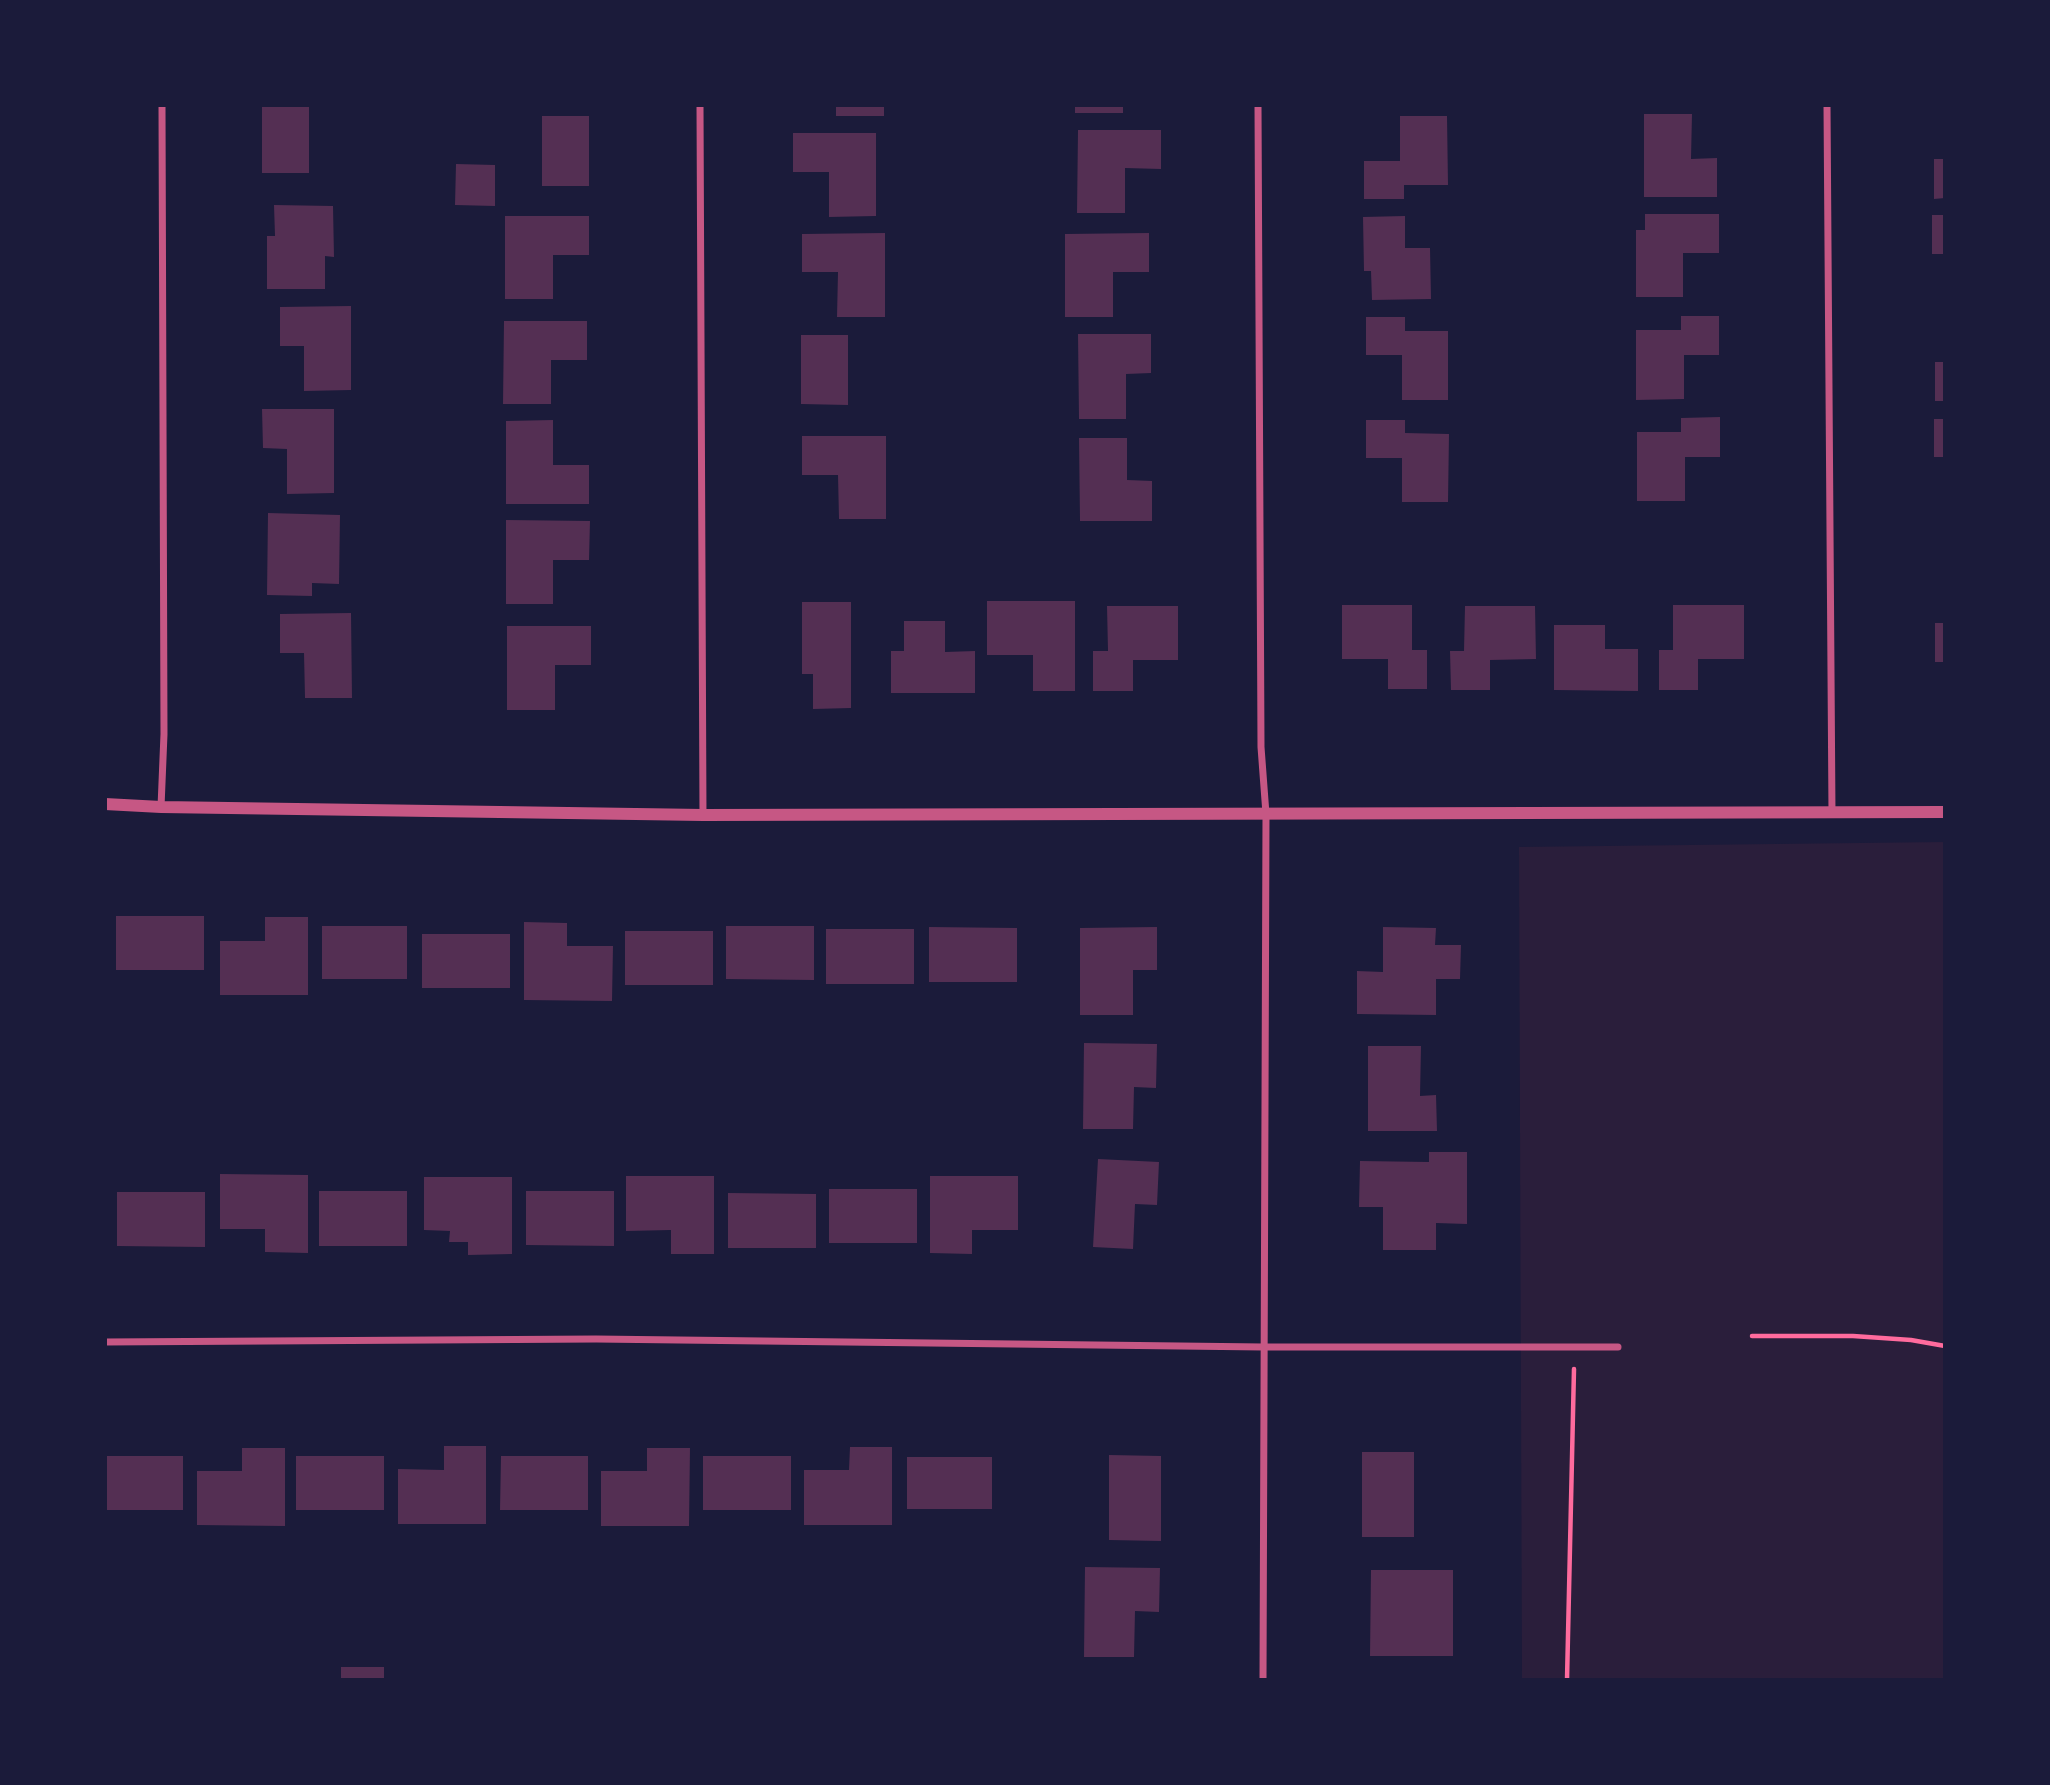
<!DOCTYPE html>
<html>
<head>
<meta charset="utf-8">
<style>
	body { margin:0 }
	#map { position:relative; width:2050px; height:1785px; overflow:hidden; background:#1b1b3a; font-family:Barlow,sans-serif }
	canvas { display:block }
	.frame { position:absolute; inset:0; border:107px solid #1b1b3a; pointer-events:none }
</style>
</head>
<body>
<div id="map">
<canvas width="2050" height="1785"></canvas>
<div class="frame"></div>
</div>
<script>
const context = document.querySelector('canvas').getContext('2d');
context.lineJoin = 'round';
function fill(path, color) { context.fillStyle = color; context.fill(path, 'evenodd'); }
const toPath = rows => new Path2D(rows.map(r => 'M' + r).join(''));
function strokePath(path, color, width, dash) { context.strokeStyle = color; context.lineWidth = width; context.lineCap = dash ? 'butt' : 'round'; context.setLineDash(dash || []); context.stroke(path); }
fill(toPath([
	[1945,842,1945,1680,1522,1680,1519,847]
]), '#2a1e3b');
fill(toPath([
	[262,105,309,105,309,173,262,173],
	[836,105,884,105,884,116,836,116],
	[1075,105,1123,105,1123,113,1075,113],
	[1644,114,1692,114,1691,159,1717,158,1717,197,1644,197],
	[542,116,589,116,589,186,542,186],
	[1400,116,1447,116,1448,185,1404,185,1404,199,1364,199,1364,161,1400,161],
	[1078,130,1161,130,1161,169,1125,168,1125,213,1077,213],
	[793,133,876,133,876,216,829,217,829,172,793,172],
	[1934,159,1945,159,1945,198,1934,199],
	[456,164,495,165,495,206,455,205],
	[274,205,333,206,334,257,325,256,325,289,267,289,267,236,275,236],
	[1645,214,1719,214,1719,253,1683,253,1683,297,1636,297,1636,230,1645,230],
	[1932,215,1945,215,1945,254,1932,254],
	[505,216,589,216,589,255,553,255,553,299,505,299],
	[1405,216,1405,248,1430,248,1431,299,1372,300,1371,271,1364,271,1363,217],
	[885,233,885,317,837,317,838,272,802,272,802,234],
	[1149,233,1149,272,1113,272,1113,317,1065,317,1065,234],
	[351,306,351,390,304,391,304,346,280,346,280,307],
	[1681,316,1719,316,1719,355,1684,355,1684,399,1636,400,1636,330,1681,330],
	[1366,317,1405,317,1405,331,1448,331,1448,400,1402,400,1402,355,1366,355],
	[504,321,587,321,587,360,551,360,551,404,503,404],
	[1078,334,1151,334,1151,373,1126,374,1126,419,1079,419],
	[801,335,848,335,848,405,801,404],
	[1935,362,1945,362,1945,401,1935,401],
	[262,409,334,409,334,493,287,494,287,449,263,448],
	[1720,417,1720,457,1685,457,1685,501,1637,501,1637,432,1681,432,1681,418],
	[1934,419,1945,419,1945,457,1934,457],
	[553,420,553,465,589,465,589,504,506,504,506,421],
	[1366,420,1405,420,1405,433,1449,434,1448,502,1402,502,1402,458,1366,458],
	[802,436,886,436,886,519,839,519,838,475,802,475],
	[1079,438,1127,438,1127,480,1152,481,1152,521,1080,521],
	[268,513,340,515,339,584,312,583,312,596,267,595],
	[506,520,590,521,589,560,553,560,553,604,506,604],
	[987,601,1075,601,1075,691,1033,691,1033,655,987,655],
	[802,602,851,602,851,708,813,709,813,674,802,674],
	[1342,605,1412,605,1412,650,1427,650,1427,689,1388,689,1388,659,1342,659],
	[1673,605,1744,605,1744,659,1698,659,1698,690,1659,690,1659,650,1673,650],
	[1107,606,1178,606,1178,660,1133,660,1133,691,1093,691,1093,651,1108,651],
	[1465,606,1535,606,1536,659,1490,660,1490,690,1451,690,1450,651,1464,651],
	[351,613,352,698,305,698,304,653,280,653,280,614],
	[904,621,945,621,945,652,975,651,975,693,891,693,891,651,904,651],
	[1935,623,1945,623,1945,662,1935,662],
	[1554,625,1605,625,1605,649,1638,649,1638,691,1554,690],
	[507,626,591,626,591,665,555,665,555,710,507,710],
	[116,916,204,916,204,970,116,970],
	[265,917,308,917,308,995,220,995,220,941,265,941],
	[524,922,567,923,567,946,613,946,612,1001,524,1000],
	[322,926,407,926,407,979,322,979],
	[726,926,814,926,814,980,726,979],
	[929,927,1017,928,1017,982,929,982],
	[1157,927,1157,970,1133,970,1133,1015,1080,1015,1080,928],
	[1383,927,1436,928,1435,945,1461,945,1460,979,1436,979,1436,1015,1357,1014,1357,971,1383,972],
	[826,929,914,929,914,984,826,984],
	[625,931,713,931,713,985,625,985],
	[422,934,510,934,510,988,422,988],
	[1084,1043,1157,1044,1156,1088,1134,1087,1133,1129,1083,1129],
	[1368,1046,1421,1046,1420,1096,1436,1095,1437,1131,1368,1131],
	[1429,1152,1467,1152,1467,1224,1436,1223,1436,1250,1383,1250,1383,1207,1359,1207,1360,1161,1429,1162],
	[1098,1159,1159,1162,1157,1205,1135,1204,1133,1249,1093,1247],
	[220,1174,308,1175,308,1253,265,1252,265,1229,220,1229],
	[626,1176,714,1176,714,1254,671,1254,671,1230,626,1231],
	[930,1176,1018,1176,1018,1230,972,1230,972,1254,930,1253],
	[424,1177,512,1177,512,1254,468,1255,468,1242,449,1242,450,1231,424,1230],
	[829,1189,917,1189,917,1243,829,1243],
	[319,1191,407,1191,407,1246,319,1246],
	[526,1191,614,1191,614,1246,526,1245],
	[117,1192,205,1192,205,1247,117,1246],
	[728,1193,816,1194,816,1248,728,1248],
	[444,1446,486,1446,486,1524,398,1524,398,1469,444,1470],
	[850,1447,892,1447,892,1525,804,1525,804,1470,849,1470],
	[242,1448,285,1448,285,1526,197,1525,197,1471,242,1471],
	[647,1448,690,1448,689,1526,601,1526,601,1471,647,1471],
	[1362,1452,1414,1452,1414,1537,1362,1537],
	[1109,1455,1161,1456,1161,1541,1109,1540],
	[105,1456,183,1456,183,1510,105,1510],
	[296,1456,384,1456,384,1510,296,1510],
	[501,1456,588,1456,588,1510,500,1510],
	[703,1456,791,1456,791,1510,703,1510],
	[907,1457,992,1457,992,1509,907,1509],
	[1085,1567,1160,1568,1159,1612,1135,1611,1134,1657,1084,1657],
	[1371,1570,1453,1570,1453,1656,1370,1656],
	[341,1667,384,1667,384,1680,341,1680]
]), '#542f53');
strokePath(toPath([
	[1752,1336,1853,1336,1911,1340,1945,1346],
	[1567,1680,1574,1369]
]), '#ff6b9d', 4.5);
strokePath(toPath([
	[700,105,703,815],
	[1258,105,1261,747,1266,814,1263,1680],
	[1827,105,1832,813],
	[161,807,164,734,162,105],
	[105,1342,596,1339,1263,1347,1618,1347]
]), '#c65784', 7);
strokePath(toPath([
	[105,804,161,807,703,815,1945,812]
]), '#c65784', 12);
</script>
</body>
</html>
